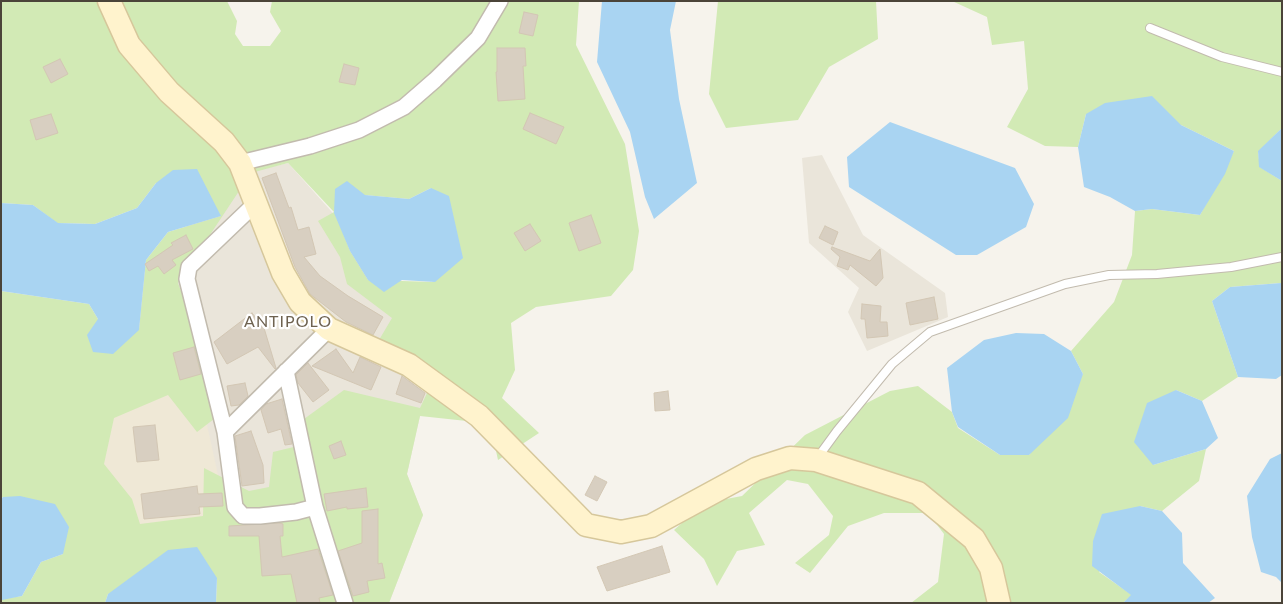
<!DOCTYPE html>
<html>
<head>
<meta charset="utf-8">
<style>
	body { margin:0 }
	#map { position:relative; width:1283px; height:604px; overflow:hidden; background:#f6f3ec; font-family:Lato,sans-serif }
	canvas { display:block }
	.frame { position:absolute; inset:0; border:2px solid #4b4439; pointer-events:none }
</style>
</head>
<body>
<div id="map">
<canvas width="1283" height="604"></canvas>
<div class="frame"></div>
</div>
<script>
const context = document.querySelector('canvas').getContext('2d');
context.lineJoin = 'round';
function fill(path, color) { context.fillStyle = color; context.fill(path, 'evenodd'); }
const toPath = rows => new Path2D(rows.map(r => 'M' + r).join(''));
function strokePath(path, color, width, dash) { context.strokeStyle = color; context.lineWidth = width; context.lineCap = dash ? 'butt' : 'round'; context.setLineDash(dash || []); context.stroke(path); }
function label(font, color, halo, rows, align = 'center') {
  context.font = font + ' Lato,sans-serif'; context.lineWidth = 4.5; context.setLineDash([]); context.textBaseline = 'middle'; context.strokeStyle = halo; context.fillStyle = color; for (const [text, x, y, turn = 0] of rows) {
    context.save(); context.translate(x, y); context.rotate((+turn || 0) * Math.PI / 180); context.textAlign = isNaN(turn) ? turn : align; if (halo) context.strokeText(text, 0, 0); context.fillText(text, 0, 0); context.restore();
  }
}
fill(toPath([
	[822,155,863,235,945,293,948,317,867,351,848,312,859,288,809,243,802,158],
	[288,163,479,376,420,416,407,474,423,515,389,603,264,603,132,400,146,260,251,172]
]), '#eae5da');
fill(toPath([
	[195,370,227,516,114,541,82,395]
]), '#efe8d6');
fill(toPath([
	[1,1,227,1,237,21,235,34,243,46,270,46,281,31,270,12,272,1,579,1,576,45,625,144,639,231,633,270,611,296,536,307,511,323,515,370,502,398,539,433,498,460,493,437,476,422,420,416,407,474,423,515,389,603,216,603,217,578,108,594,105,603,1,603,1,599,22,596,41,562,63,554,3,497,1,499,1,291,89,304,98,319,139,329,146,260,168,232,221,216,156,183,137,208,95,224,57,223,33,205,1,203],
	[288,163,334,212,318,221,340,257,347,284,392,318,379,340,436,374,420,408,344,390,304,419,306,444,273,452,269,487,249,491,204,468,203,516,140,524,132,499,104,464,114,418,168,395,197,432,214,419,191,319,178,283,251,173],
	[431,188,435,282,368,280,350,251,335,213,364,195,409,199],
	[718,1,876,1,878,39,829,67,798,120,726,128,709,94],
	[952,1,1282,1,1282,128,1258,152,1260,167,1282,181,1282,282,1281,283,1230,287,1212,301,1238,377,1202,401,1176,390,1153,465,1206,449,1199,481,1162,511,1140,506,1099,572,1132,595,1123,603,911,603,938,582,944,534,928,513,884,513,848,526,810,573,795,563,829,535,833,516,808,484,787,480,749,513,765,545,737,551,717,586,704,559,674,530,705,503,742,496,805,435,890,391,918,386,952,412,958,428,1000,455,1029,455,1083,374,1071,351,1114,302,1132,255,1135,211,1152,209,1200,215,1234,151,1181,125,1086,114,1078,147,1045,146,1007,127,1028,89,1024,41,992,45,987,17]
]), '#d2eab5');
fill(toPath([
	[602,1,676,1,670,30,679,99,697,183,654,219,645,197,630,132,597,62],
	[1152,96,1181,125,1234,151,1225,174,1200,215,1152,209,1135,211,1110,197,1084,187,1078,147,1086,114,1105,103],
	[890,122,1015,168,1034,204,1026,227,977,255,956,255,849,187,847,157],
	[1282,128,1282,181,1259,167,1258,151],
	[197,169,221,216,168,232,146,260,139,330,113,354,93,352,87,335,98,319,89,304,1,291,1,203,33,205,58,223,95,224,137,208,156,183,173,170],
	[347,181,365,195,409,199,431,188,449,196,463,258,435,282,402,280,384,292,368,280,350,251,334,213,335,189],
	[1281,283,1282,375,1276,379,1238,377,1212,301,1230,287],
	[1016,333,1044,334,1071,351,1083,374,1068,418,1029,455,1000,455,958,427,952,412,947,368,984,340],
	[1176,390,1202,401,1218,438,1206,449,1153,465,1134,442,1147,403],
	[1282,453,1282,583,1276,577,1261,572,1252,537,1247,496,1270,459],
	[20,496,55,504,69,527,63,554,41,562,22,596,2,600,1,499,3,497],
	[1140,506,1162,511,1182,533,1183,563,1215,598,1208,603,1123,603,1131,595,1092,566,1093,541,1102,514],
	[197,547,217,578,216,603,105,603,108,594,168,550]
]), '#a9d4f2');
const building = toPath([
	[524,12,538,15,533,36,519,33,524,12],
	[497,48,525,48,526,66,523,66,525,99,498,101,496,72,497,72,497,48],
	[60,59,68,74,51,83,43,67,60,59],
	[344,64,359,68,355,85,339,82,344,64],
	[530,113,564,127,556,144,523,129,530,113],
	[51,114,58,133,36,140,30,120,51,114],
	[276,173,289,208,291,207,298,230,309,227,316,254,304,257,320,276,348,296,383,317,373,335,346,322,310,294,295,267,262,178,276,173],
	[591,215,601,243,579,251,569,223,591,215],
	[530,224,541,241,525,251,514,233,530,224],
	[825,226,838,232,833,245,819,238,825,226],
	[186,235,193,249,172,260,176,265,164,274,158,266,149,271,145,264,173,245,171,243,186,235],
	[832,247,870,261,880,249,883,278,876,286,850,265,848,270,837,266,840,257,831,249,832,247],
	[934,297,938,319,910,325,906,303,934,297],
	[862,304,881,306,880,322,887,322,888,336,867,338,865,319,861,319,862,304],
	[252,313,264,328,276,368,275,369,258,347,227,364,214,342,252,313],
	[194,347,201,374,180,380,173,353,194,347],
	[336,349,353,373,360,357,381,367,371,390,312,366,336,349],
	[308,363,329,390,313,402,298,383,296,375,308,363],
	[402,376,425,393,421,403,396,394,402,376],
	[245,383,248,396,239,405,231,406,227,386,245,383],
	[668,391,670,410,655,411,654,393,668,391],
	[282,399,292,444,285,445,281,429,268,433,261,410,266,404,282,399],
	[155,425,159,460,137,462,133,427,155,425],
	[251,431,263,465,264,483,242,486,235,436,251,431],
	[341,441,346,455,334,459,329,446,341,441],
	[595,476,607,482,597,501,585,495,595,476],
	[197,486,198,494,222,493,223,506,199,507,200,514,144,519,141,494,197,486],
	[366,488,368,507,347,509,347,507,327,511,324,494,366,488],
	[378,509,378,564,382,563,385,578,367,581,369,592,353,596,338,551,362,543,362,511,378,509],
	[279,523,283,524,283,536,280,536,282,557,318,549,333,595,319,598,320,603,297,603,291,574,262,576,259,536,229,536,229,526,279,523],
	[662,546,670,572,607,591,597,567,662,546]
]);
fill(building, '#d8cfc1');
strokePath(building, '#d3c7b4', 1);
const lane = toPath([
	[1150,28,1222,57,1282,72],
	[818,457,837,431,892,364,930,332,1065,284,1109,275,1157,274,1231,267,1282,257]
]);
const street = toPath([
	[240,163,310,146,359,130,404,107,435,80,478,38,500,1],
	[256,203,189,267,187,279,225,432,235,507,243,516,260,516,296,512,315,507,345,603],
	[286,371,315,507],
	[225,432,329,329]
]);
const secondary = toPath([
	[109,1,129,45,169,92,224,142,240,163,283,273,300,302,329,329,409,365,479,416,586,525,621,532,651,526,756,469,790,458,816,460,918,493,974,539,991,568,999,603]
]);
strokePath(lane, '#c2bbae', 10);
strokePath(street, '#c2bbae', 18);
strokePath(secondary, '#d6c79b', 25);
strokePath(lane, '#fff', 8);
strokePath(street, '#fff', 15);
strokePath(secondary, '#fff3cd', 22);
context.letterSpacing = '1px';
label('16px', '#6e6250', '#fff', [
	["ANTIPOLO",288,322]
]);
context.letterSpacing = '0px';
</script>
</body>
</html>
